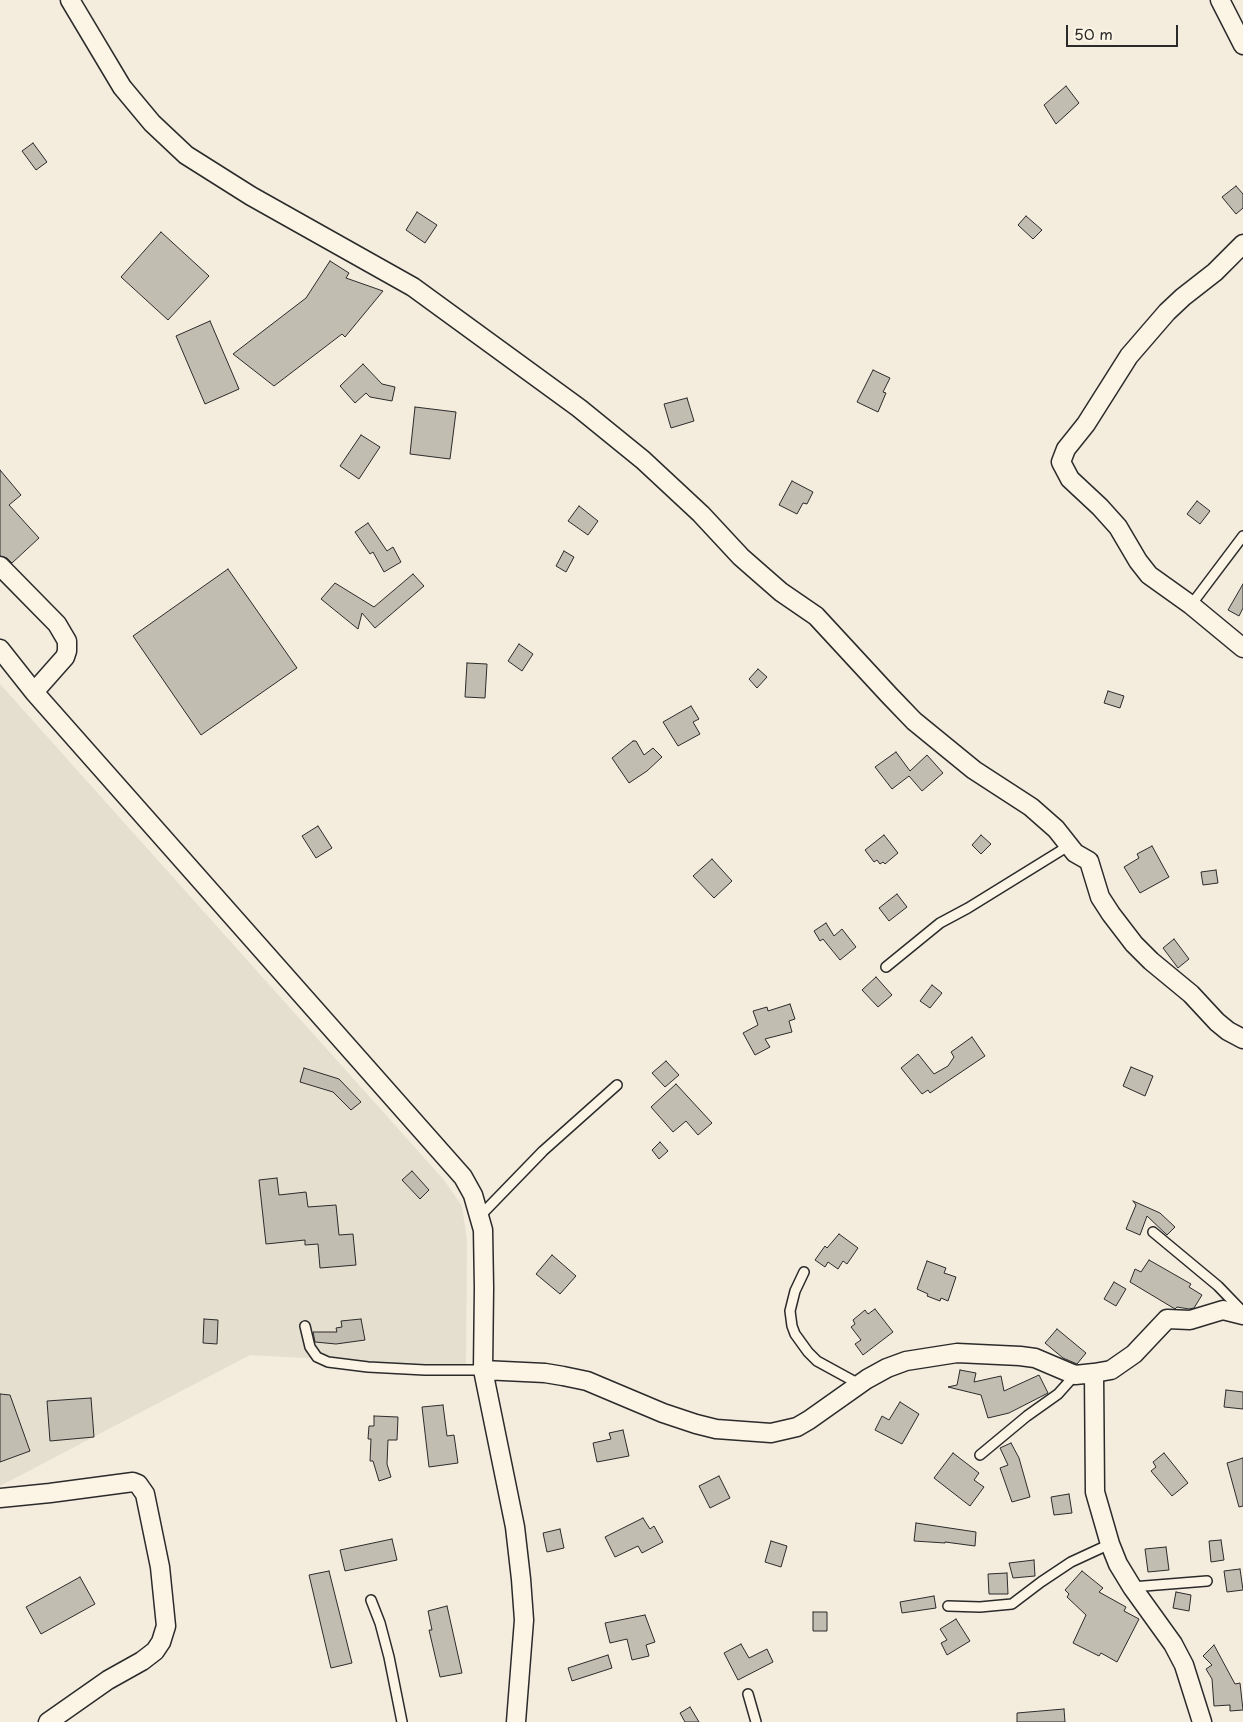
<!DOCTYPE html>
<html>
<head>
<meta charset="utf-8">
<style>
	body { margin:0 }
	#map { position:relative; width:1243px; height:1722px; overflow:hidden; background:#f4edde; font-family:"Playpen Sans",sans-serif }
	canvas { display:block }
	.scale { position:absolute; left:1066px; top:25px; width:112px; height:22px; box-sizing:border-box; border:2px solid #2b2b2b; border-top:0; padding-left:6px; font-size:15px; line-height:18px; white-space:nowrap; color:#2b2b2b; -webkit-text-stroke:4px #fcf5e5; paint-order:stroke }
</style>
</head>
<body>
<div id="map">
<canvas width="1243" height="1722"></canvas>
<div class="scale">50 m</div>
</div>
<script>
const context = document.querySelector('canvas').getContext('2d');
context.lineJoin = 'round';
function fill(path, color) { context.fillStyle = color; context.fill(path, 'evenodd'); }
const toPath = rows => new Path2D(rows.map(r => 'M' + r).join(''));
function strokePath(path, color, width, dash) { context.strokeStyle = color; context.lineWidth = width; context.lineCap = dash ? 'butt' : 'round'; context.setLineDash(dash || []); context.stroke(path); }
fill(toPath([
	[0,684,444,1180,462,1206,467,1240,466,1367,250,1355,0,1486]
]), '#e5dfd0');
const building = toPath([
	[1066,86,1079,103,1056,124,1044,105,1066,86],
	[33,143,47,162,36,170,22,151,33,143],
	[1236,186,1243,194,1243,208,1236,214,1222,197,1236,186],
	[417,212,437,225,425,243,406,230,417,212],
	[1026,216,1042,230,1033,239,1018,225,1026,216],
	[161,232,209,276,168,320,121,277,161,232],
	[330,261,349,273,346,278,383,291,345,337,342,334,274,386,233,354,306,298,330,261],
	[210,321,239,389,205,404,176,336,210,321],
	[363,364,382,384,395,387,392,401,370,397,366,393,355,403,340,386,363,364],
	[873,370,890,378,883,392,886,393,878,412,857,402,873,370],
	[687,398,694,421,671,428,664,404,687,398],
	[415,407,456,412,450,459,410,454,415,407],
	[361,435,380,447,359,479,340,466,361,435],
	[0,470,21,495,9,505,39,538,12,563,7,558,0,556,0,470],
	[792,481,813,492,807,504,803,503,797,514,779,505,792,481],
	[1197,501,1210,511,1200,524,1187,514,1197,501],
	[579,506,598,521,588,535,568,521,579,506],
	[368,523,387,551,393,547,401,562,384,572,373,552,370,554,355,532,368,523],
	[564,551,574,557,566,572,556,566,564,551],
	[228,569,297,668,201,735,133,636,228,569],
	[413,574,424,586,375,628,362,613,358,629,321,599,335,583,374,607,413,574],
	[1243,584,1243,608,1239,616,1228,610,1243,584],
	[519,644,533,654,522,671,508,661,519,644],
	[467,663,487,664,485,698,465,697,467,663],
	[758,669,767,677,757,688,749,679,758,669],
	[1108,691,1124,696,1120,708,1104,703,1108,691],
	[691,706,699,719,693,722,700,734,678,746,663,722,691,706],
	[633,741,636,741,644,755,653,748,662,757,647,771,629,783,612,758,633,741],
	[896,752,910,771,927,755,943,773,922,791,909,776,892,789,875,767,896,752],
	[318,826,332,848,316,858,302,836,318,826],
	[884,835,898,853,885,864,883,862,880,864,877,860,874,862,865,850,884,835],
	[981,835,991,844,981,854,972,845,981,835],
	[1152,846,1169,877,1140,893,1124,867,1139,858,1137,854,1152,846],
	[712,859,732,881,714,898,693,876,712,859],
	[1216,870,1218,883,1203,885,1201,872,1216,870],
	[897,894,907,907,889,921,879,908,897,894],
	[826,923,834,936,842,929,856,947,840,960,823,939,820,941,814,931,826,923],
	[1174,939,1189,959,1178,968,1163,948,1174,939],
	[876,977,892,995,878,1007,862,990,876,977],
	[932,985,942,993,930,1008,920,1001,932,985],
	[790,1004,795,1019,789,1021,792,1032,765,1039,770,1047,755,1055,743,1033,758,1025,753,1011,767,1007,768,1011,790,1004],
	[972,1037,985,1056,930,1093,928,1090,922,1094,901,1068,918,1054,934,1074,948,1066,954,1057,951,1052,972,1037],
	[666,1061,679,1075,665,1087,652,1073,666,1061],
	[1131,1067,1153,1076,1145,1096,1123,1086,1131,1067],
	[304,1068,339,1079,361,1102,351,1110,333,1092,300,1082,304,1068],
	[676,1084,712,1123,698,1135,686,1121,673,1132,651,1107,676,1084],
	[660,1142,668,1151,659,1159,652,1150,660,1142],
	[412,1171,429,1190,420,1199,402,1180,412,1171],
	[277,1178,279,1195,306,1192,308,1207,336,1205,339,1235,353,1234,356,1265,320,1268,318,1244,305,1245,305,1240,266,1244,259,1180,277,1178],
	[1133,1201,1160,1213,1175,1227,1167,1235,1147,1216,1140,1235,1126,1229,1136,1205,1133,1201],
	[839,1234,858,1248,847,1264,843,1261,838,1269,828,1262,825,1267,815,1260,825,1246,827,1248,839,1234],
	[552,1255,576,1276,560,1294,536,1274,552,1255],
	[1149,1260,1191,1284,1189,1287,1202,1295,1194,1308,1189,1309,1177,1307,1175,1309,1130,1282,1135,1269,1141,1272,1149,1260],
	[927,1261,946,1268,944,1273,956,1277,948,1301,941,1298,940,1301,927,1296,928,1294,917,1289,927,1261],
	[1114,1282,1126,1289,1116,1306,1104,1299,1114,1282],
	[875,1309,893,1332,863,1355,855,1344,861,1340,851,1327,855,1324,853,1320,865,1310,868,1314,875,1309],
	[204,1319,218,1320,217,1344,203,1343,204,1319],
	[361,1319,365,1340,336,1344,315,1342,313,1332,337,1332,336,1328,342,1327,341,1321,361,1319],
	[1057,1329,1086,1353,1077,1364,1063,1358,1045,1343,1057,1329],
	[960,1370,976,1373,974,1382,1001,1376,1004,1391,1039,1375,1048,1393,1009,1413,988,1418,981,1395,948,1387,957,1385,960,1370],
	[1226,1390,1243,1392,1243,1409,1224,1407,1226,1390],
	[0,1394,10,1395,30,1451,0,1462,0,1394],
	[91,1398,94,1437,50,1441,47,1401,91,1398],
	[900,1402,919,1414,902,1444,875,1430,882,1416,889,1420,900,1402],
	[443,1405,447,1436,454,1435,458,1463,429,1467,422,1407,443,1405],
	[374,1416,398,1417,397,1440,388,1440,387,1464,391,1477,379,1481,373,1461,370,1461,371,1439,368,1439,369,1426,374,1426,374,1416],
	[623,1430,629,1456,597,1462,593,1443,611,1439,609,1433,623,1430],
	[1011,1443,1019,1458,1030,1497,1012,1502,1000,1468,1008,1465,1000,1448,1011,1443],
	[953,1453,979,1473,974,1480,984,1487,970,1506,934,1478,953,1453],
	[1164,1453,1188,1483,1172,1496,1151,1471,1156,1467,1153,1462,1164,1453],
	[1243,1458,1243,1506,1239,1507,1227,1463,1243,1458],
	[719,1476,730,1498,710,1508,699,1486,719,1476],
	[1069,1494,1072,1513,1054,1515,1051,1497,1069,1494],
	[643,1518,650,1529,654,1526,663,1542,642,1553,638,1546,615,1557,605,1537,643,1518],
	[916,1523,976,1532,975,1546,945,1542,945,1543,914,1541,916,1523],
	[560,1529,564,1548,547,1552,543,1533,560,1529],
	[392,1539,397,1560,345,1571,340,1550,392,1539],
	[1221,1540,1224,1560,1211,1562,1209,1541,1221,1540],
	[771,1541,787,1546,781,1567,765,1562,771,1541],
	[1166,1547,1169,1570,1148,1572,1145,1549,1166,1547],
	[1034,1560,1035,1576,1013,1578,1009,1563,1034,1560],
	[1240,1569,1243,1590,1227,1592,1224,1571,1240,1569],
	[329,1571,352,1663,331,1668,309,1575,329,1571],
	[1082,1571,1103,1588,1099,1592,1126,1607,1124,1611,1139,1619,1117,1662,1101,1653,1099,1656,1073,1643,1086,1615,1067,1597,1069,1594,1065,1590,1082,1571],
	[1007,1573,1008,1594,989,1594,988,1574,1007,1573],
	[80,1577,95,1604,41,1634,26,1607,80,1577],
	[1176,1592,1191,1595,1189,1611,1173,1608,1176,1592],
	[934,1596,936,1608,902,1613,900,1602,934,1596],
	[447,1606,462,1673,440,1677,429,1630,432,1630,428,1611,447,1606],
	[813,1612,827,1612,827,1631,813,1631,813,1612],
	[645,1615,655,1642,646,1645,649,1656,632,1660,627,1639,610,1643,605,1623,645,1615],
	[956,1619,970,1641,947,1655,941,1643,947,1640,940,1629,956,1619],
	[741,1644,749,1658,767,1649,773,1662,738,1680,724,1653,741,1644],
	[1214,1645,1235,1684,1240,1683,1243,1710,1230,1711,1230,1705,1214,1706,1212,1679,1206,1669,1212,1665,1203,1656,1214,1645],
	[608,1655,612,1668,572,1681,568,1668,608,1655],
	[690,1707,699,1722,685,1722,680,1713,690,1707],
	[1064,1709,1065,1722,1017,1722,1017,1713,1064,1709]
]);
fill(building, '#c2bdb1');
strokePath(building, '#2b2b2b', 1);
const service = toPath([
	[1191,605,1243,536],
	[886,967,940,923,968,908,1070,845],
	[480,1216,543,1151,617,1085],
	[1153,1232,1218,1286,1243,1312],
	[804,1272,795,1291,790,1311,792,1326,795,1334,808,1352,817,1361,859,1384],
	[305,1326,310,1347,317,1357,328,1362,368,1367,425,1370,483,1370],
	[980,1455,1027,1416,1058,1394,1075,1375],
	[1132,1587,1207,1581],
	[371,1600,380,1623,389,1657,402,1722],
	[948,1606,980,1607,1012,1604,1041,1582,1071,1562,1110,1544],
	[748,1694,756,1722]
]);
const minor = toPath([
	[70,0,122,87,152,123,186,155,251,196,413,287,579,408,643,460,701,514,741,557,781,592,816,616,889,695,914,721,974,770,1031,807,1056,829,1075,853,1089,861,1100,897,1111,914,1134,944,1151,961,1191,994,1217,1022,1228,1031,1243,1039],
	[1220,0,1243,45],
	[1243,244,1215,272,1183,297,1167,312,1129,356,1086,424,1066,449,1061,462,1070,479,1100,507,1118,527,1138,561,1149,575,1191,605,1243,648],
	[0,566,57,624,67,641,67,651,65,657,34,692],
	[0,649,34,692,463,1177,473,1195,483,1230,484,1288,483,1370,515,1527,521,1579,524,1620,516,1722],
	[483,1370,545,1373,563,1376,587,1381,663,1413,696,1424,716,1429,771,1433,797,1427,809,1420,867,1379,887,1368,906,1361,957,1353,1020,1356,1035,1358,1075,1375,1094,1373,1111,1370,1134,1354,1167,1319,1190,1320,1223,1310,1243,1315],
	[1094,1373,1095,1492,1110,1544,1118,1564,1132,1587,1173,1644,1184,1665,1202,1722],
	[0,1498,50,1493,133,1482,138,1484,145,1494,160,1567,166,1626,161,1642,155,1651,142,1661,108,1680,48,1722]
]);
strokePath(service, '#2b2b2b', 12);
strokePath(minor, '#2b2b2b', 21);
strokePath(service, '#fcf5e5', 9);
strokePath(minor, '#fcf5e5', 18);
</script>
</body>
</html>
